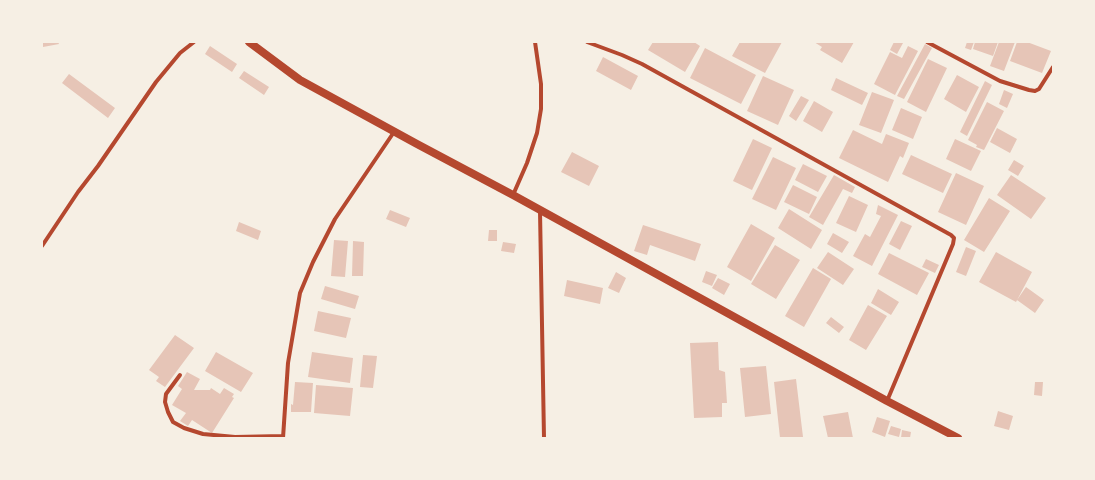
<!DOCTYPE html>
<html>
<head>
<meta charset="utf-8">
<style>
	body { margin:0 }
	#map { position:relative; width:1095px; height:480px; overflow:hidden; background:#f6efe4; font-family:"IBM Plex Serif",serif }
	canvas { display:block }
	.frame { position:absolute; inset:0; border:43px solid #f6efe4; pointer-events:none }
</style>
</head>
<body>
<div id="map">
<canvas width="1095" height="480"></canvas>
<div class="frame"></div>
</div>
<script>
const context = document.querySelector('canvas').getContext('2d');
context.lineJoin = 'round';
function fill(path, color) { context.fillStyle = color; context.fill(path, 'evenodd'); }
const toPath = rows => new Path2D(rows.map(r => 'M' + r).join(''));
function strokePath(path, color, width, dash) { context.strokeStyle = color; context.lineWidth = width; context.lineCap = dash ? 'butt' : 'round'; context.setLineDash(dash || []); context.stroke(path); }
fill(toPath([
	[42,42,58,42,59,44,43,47],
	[653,42,694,42,700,46,685,72,648,50],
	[740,42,782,42,765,73,732,56],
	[814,42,854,42,842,63,820,50,822,47],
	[894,42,903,43,897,54,890,50],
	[967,42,974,42,971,50,965,48],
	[975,42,998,42,993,56,973,49],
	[999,42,1015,42,1004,71,990,66],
	[1017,42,1027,42,1051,51,1042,73,1010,61],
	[925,44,932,48,904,99,897,96],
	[210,46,237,64,232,72,205,54],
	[908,46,918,51,895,95,874,84,890,52,902,58],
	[705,48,756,75,741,104,690,78],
	[603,57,638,76,631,90,596,71],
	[928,59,947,68,926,112,907,102],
	[244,71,269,87,264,95,239,78],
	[69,74,115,108,108,118,62,83],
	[957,75,979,87,966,112,944,99],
	[763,76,794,90,778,125,747,111],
	[836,78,868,93,862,105,831,90],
	[985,81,992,85,967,136,960,132],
	[1004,90,1013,94,1007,108,999,104],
	[872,92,894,100,881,133,859,125],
	[801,96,809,100,796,121,789,116],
	[814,101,833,112,822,132,803,121],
	[987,102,1004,111,984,150,976,147,977,145,968,140],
	[901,108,922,117,913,139,892,130],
	[997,128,1017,139,1010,153,990,142],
	[853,130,882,144,886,134,909,143,903,158,900,156,888,182,839,158],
	[753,139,772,148,752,190,733,181],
	[955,139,981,151,971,171,946,159],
	[572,152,599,166,589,186,561,172],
	[911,155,952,174,943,193,902,174],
	[773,157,796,168,776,210,752,199],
	[1014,160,1024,166,1018,176,1008,170],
	[803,164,827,176,818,192,795,180],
	[956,173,984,186,966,225,938,212],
	[834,175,855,187,852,193,843,189,823,225,809,217],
	[1011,175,1046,198,1031,219,997,195],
	[793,185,817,197,809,214,784,202],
	[849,196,868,205,856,232,836,223],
	[989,198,1010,211,984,252,964,240],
	[878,205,898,215,872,266,853,256,865,234,870,237,881,216,876,214],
	[789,209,822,230,811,249,778,228],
	[390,210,410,218,406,227,386,219],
	[901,221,912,226,900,250,889,244],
	[239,222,261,231,258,240,236,231],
	[751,224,775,238,751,281,727,267],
	[643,225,701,244,695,261,650,245,647,255,634,251],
	[489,230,497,230,497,241,488,241],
	[833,233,849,242,842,253,827,244],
	[334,240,348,241,345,277,331,276],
	[353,241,364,242,363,276,352,276],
	[503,242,516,244,514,253,501,251],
	[775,245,800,260,776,299,751,284],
	[966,247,976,251,966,276,956,272],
	[828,252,854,269,843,285,817,268],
	[996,252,1032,272,1016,302,979,282],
	[889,253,929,273,917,295,878,274],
	[926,259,939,265,935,273,922,267],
	[813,268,831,279,804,327,785,316],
	[706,271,717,275,712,286,702,282],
	[616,272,626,278,619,293,608,288],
	[718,278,730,284,724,295,712,288],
	[567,280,603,288,600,304,564,296],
	[325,286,359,296,355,309,321,299],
	[1026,287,1044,300,1035,313,1017,300],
	[878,289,899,302,891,315,871,303],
	[868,305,887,316,866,350,849,340],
	[318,311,351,318,346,338,314,331],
	[831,317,844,327,839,333,826,323],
	[175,335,194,348,165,387,156,381,159,377,149,370],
	[718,342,719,370,725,372,727,403,722,403,722,417,694,418,690,343],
	[216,352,253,373,241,392,205,371],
	[312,352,353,358,350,383,308,377],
	[363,355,377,356,373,388,360,387],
	[766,366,771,414,745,417,740,368],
	[187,372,200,379,194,390,210,390,211,388,220,394,224,388,234,394,232,397,234,398,212,433,192,420,188,426,180,421,186,413,172,405,182,389,178,386],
	[796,379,803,437,780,438,774,382],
	[295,382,313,383,311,412,291,412,291,404,293,405],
	[1035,382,1043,382,1042,396,1034,395],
	[316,385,353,388,350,416,314,413],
	[998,411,1013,416,1009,430,994,426],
	[848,412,853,438,828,438,823,416],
	[877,417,890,421,885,437,872,432],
	[891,426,901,429,899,437,888,434],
	[902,430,911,432,910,438,901,438]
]), '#e6c5b7');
strokePath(toPath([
	[587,42,622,55,642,64,951,235,954,238,953,244,887,401],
	[927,42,1000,81,1029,90,1035,91,1039,89,1053,67],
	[513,195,527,163,537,133,541,109,541,84,535,42],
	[540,211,544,438],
	[42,246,78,192,98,166,156,82,180,53,194,42],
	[180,375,166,394,165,402,168,412,173,422,184,428,203,434,235,437,283,436],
	[283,438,288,363,300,293,313,262,335,219,394,132]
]), '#b5482f', 4);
strokePath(toPath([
	[249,42,300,80,417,144,513,195,887,401,958,438]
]), '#b5482f', 8);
</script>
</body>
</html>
